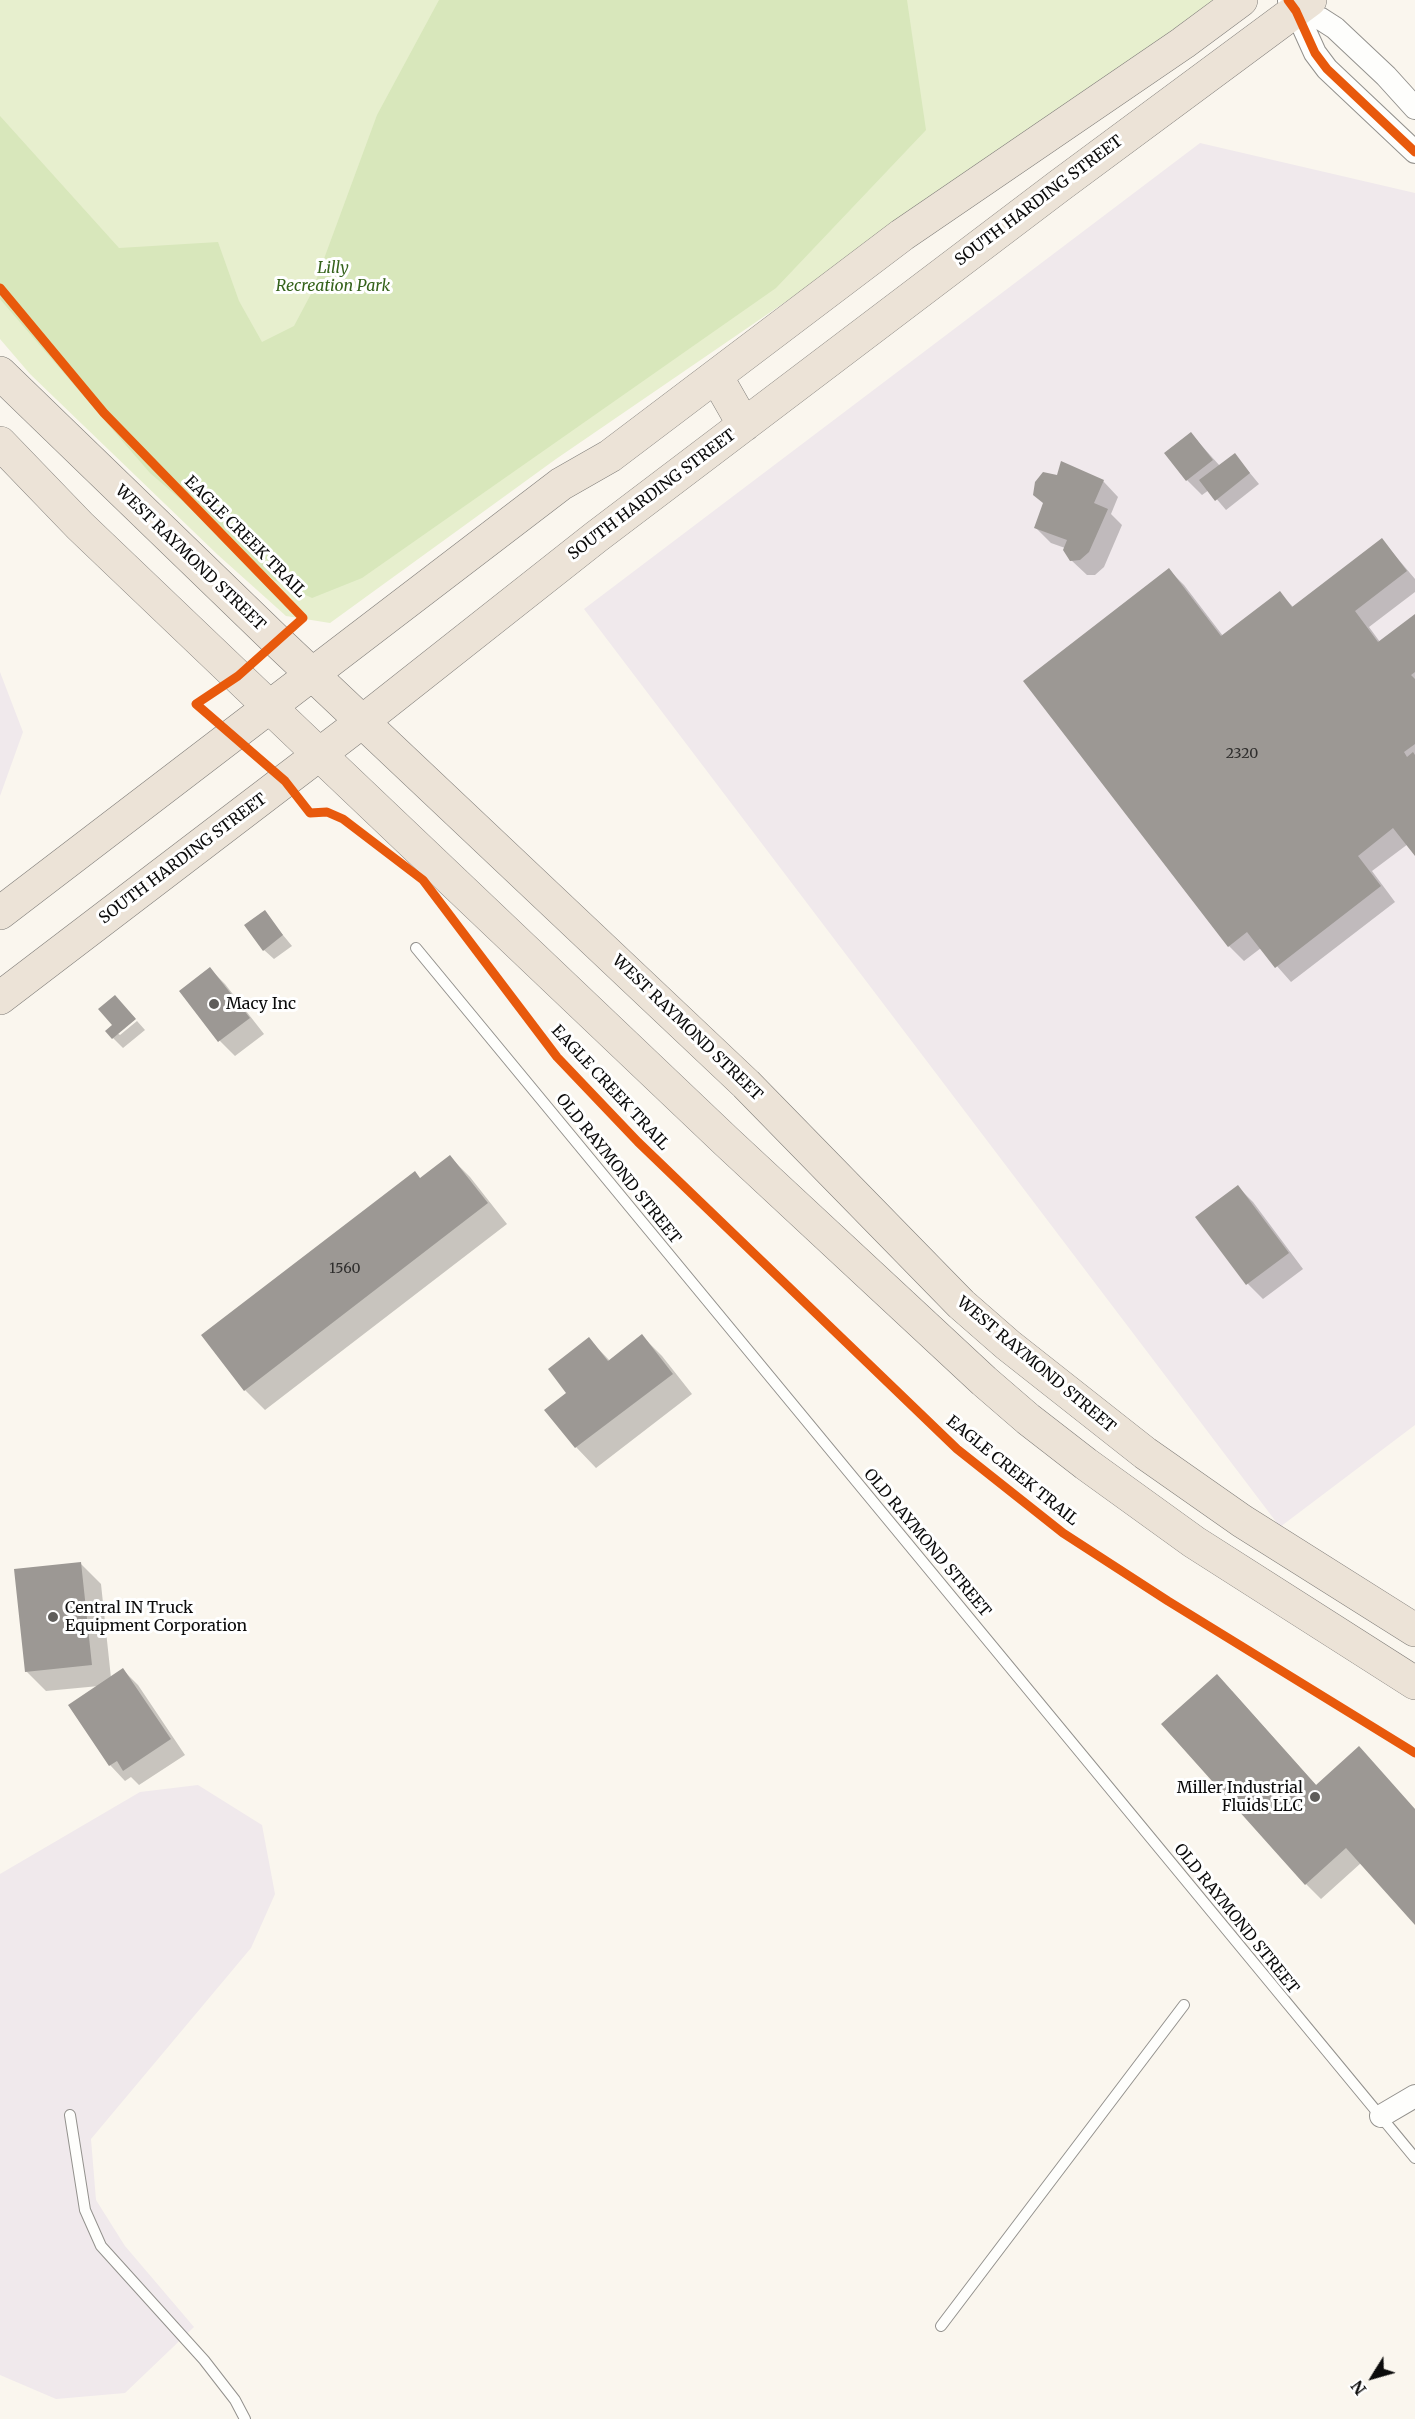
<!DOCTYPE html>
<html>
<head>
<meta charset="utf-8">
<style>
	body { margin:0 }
	#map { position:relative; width:1415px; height:2419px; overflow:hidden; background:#faf6ee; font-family:Merriweather,serif }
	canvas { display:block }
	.north { position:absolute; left:1343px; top:2347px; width:60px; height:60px; -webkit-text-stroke:4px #fff; paint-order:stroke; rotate:233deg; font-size:16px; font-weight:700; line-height:24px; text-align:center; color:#0b0b0b }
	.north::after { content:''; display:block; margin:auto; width:21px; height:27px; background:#0b0b0b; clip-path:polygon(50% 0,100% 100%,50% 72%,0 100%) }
</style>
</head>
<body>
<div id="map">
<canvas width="1415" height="2419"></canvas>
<div class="north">N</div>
</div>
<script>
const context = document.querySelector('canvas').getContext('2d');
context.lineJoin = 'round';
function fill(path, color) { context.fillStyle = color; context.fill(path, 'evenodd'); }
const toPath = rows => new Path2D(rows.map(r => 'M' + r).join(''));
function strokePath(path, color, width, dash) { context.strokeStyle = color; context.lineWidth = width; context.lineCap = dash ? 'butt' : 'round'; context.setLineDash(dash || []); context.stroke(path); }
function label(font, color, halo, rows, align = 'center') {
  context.font = font + ' Merriweather,serif'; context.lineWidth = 6; context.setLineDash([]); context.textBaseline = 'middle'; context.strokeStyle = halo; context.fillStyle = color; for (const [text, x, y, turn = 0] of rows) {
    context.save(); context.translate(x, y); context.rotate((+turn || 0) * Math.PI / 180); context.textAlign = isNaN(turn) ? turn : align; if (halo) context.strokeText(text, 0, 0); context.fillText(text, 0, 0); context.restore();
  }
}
fill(toPath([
	[1200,143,1415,193,1415,1425,1280,1527,584,609],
	[0,672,23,732,0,796],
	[198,1785,262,1825,275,1894,251,1948,91,2139,96,2200,125,2246,194,2327,125,2393,56,2399,0,2375,0,1874,140,1792]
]), '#f0e9ec');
fill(toPath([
	[0,0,1216,0,813,283,556,459,330,623,286,616,218,555,30,374,0,339]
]), '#e7efce');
fill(toPath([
	[439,0,907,0,926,130,776,288,362,578,312,598,274,580,150,473,0,299,0,116,119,248,218,242,239,301,262,342,294,326,311,294,377,115]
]), '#d8e7bb');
fill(toPath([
	[1191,434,1220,466,1235,455,1259,484,1226,510,1209,490,1202,495,1187,480],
	[1103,481,1118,497,1111,514,1122,525,1104,567,1095,575,1087,575,1071,560,1065,548,1051,543,1036,528],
	[1382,540,1415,579,1415,592,1369,627,1380,642,1415,615,1415,853,1408,844,1372,871,1395,902,1291,982,1261,948,1244,961,1229,946,1169,570,1184,585,1223,636,1280,593,1294,608],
	[264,912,292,946,274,959,264,950],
	[210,969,225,984,264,1034,235,1056,220,1041,181,991],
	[115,997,135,1018,117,1033,120,1035,137,1021,145,1030,123,1048,107,1032,114,1026],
	[450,1157,470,1177,507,1224,265,1410,245,1390,421,1179],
	[1238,1187,1253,1202,1303,1269,1263,1299,1248,1284,1197,1218],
	[642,1336,662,1356,692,1394,596,1468,576,1447,569,1393,589,1339,610,1361],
	[81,1564,101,1584,111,1678,123,1670,138,1685,185,1755,139,1785,131,1777,125,1781,110,1765,70,1705,99,1686,46,1691,26,1671],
	[1232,1691,1317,1786,1415,1809,1415,1923,1361,1863,1321,1899,1306,1884]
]), '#0003');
fill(toPath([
	[1191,432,1213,460,1186,481,1164,453],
	[1235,453,1250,473,1215,501,1199,480],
	[1061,461,1104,480,1094,503,1108,509,1089,552,1080,560,1070,561,1063,550,1067,540,1034,528,1043,503,1033,495,1035,482,1043,472,1057,475],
	[1382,538,1407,571,1355,611,1378,642,1415,614,1415,672,1411,675,1415,679,1415,744,1404,752,1407,757,1413,752,1415,755,1415,856,1393,828,1358,856,1381,886,1275,968,1247,932,1228,947,1023,681,1169,568,1221,636,1280,591,1292,607],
	[265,910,283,935,263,951,244,925],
	[210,967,250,1018,218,1042,179,991],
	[115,995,136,1019,112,1039,105,1031,112,1025,98,1009],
	[450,1155,488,1203,244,1391,201,1335,415,1171,420,1178],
	[1238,1185,1289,1253,1246,1285,1195,1217],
	[642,1334,673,1374,575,1448,544,1410,566,1393,548,1369,589,1337,608,1361],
	[81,1562,92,1665,25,1672,14,1569],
	[123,1668,171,1739,123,1771,117,1761,109,1766,68,1705],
	[1217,1674,1316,1785,1359,1746,1415,1809,1415,1925,1346,1848,1305,1885,1161,1724]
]), '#9c9894');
const service = toPath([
	[416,948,1415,2158],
	[70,2115,85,2210,101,2246,204,2360,235,2400,245,2419],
	[941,2326,1184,2005]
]);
const minor = toPath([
	[1289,1,1296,11,1315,53,1327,69,1415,152],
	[1296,11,1321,19,1335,28,1386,76,1415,108],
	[1381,2116,1415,2096]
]);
const primary = toPath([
	[0,373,277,641,746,1084,961,1304,1008,1345,1145,1453,1242,1521,1415,1630],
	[716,376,744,425],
	[0,443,80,526,320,755,727,1142,984,1381,1028,1419,1086,1464,1194,1542,1415,1683],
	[0,913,561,484,610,456,902,235,1183,43,1241,0],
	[0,998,363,721,596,537,1059,186,1310,0]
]);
strokePath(service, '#93918d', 12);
strokePath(minor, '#93918d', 24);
strokePath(primary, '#807e7a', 34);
strokePath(service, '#fefefc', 10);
strokePath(minor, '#fefefc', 22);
strokePath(primary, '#ece3d7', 33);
strokePath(toPath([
	[1288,0,1296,11,1315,53,1327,69,1415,152],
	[0,288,104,413,303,618,238,676,196,704,285,781,310,813,327,812,343,819,423,880,557,1057,638,1142,957,1449,1063,1533,1168,1601,1415,1753]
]), '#e8590c', 9);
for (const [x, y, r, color] of [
	[214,1004,6,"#5f5d5a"],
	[53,1617,6,"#5f5d5a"],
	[1315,1797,6,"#5f5d5a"]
]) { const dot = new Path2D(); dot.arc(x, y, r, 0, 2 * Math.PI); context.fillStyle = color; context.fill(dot); strokePath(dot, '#fff', 2); }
label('14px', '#2f2e2d', null, [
	["2320",1242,754],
	["1560",345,1269]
]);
label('16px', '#0b0b0b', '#fff', [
	["SOUTH HARDING STREET",1039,201,-37],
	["SOUTH HARDING STREET",652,495,-37],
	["EAGLE CREEK TRAIL",245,537,45],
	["WEST RAYMOND STREET",190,558,44],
	["SOUTH HARDING STREET",183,859,-37],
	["WEST RAYMOND STREET",687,1028,44],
	["EAGLE CREEK TRAIL",610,1088,47],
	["OLD RAYMOND STREET",618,1169,51],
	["WEST RAYMOND STREET",1036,1365,40],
	["EAGLE CREEK TRAIL",1012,1471,39],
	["OLD RAYMOND STREET",927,1543,50],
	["OLD RAYMOND STREET",1236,1919,51]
]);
label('italic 16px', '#35631b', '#fff', [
	["Lilly",333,268],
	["Recreation Park",333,286]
]);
label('16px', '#0b0b0b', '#fff', [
	["Macy Inc",226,1004],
	["Central IN Truck",65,1608],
	["Equipment Corporation",65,1626],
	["Miller Industrial",1303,1788,"right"],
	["Fluids LLC",1303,1806,"right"]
], 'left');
</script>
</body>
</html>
